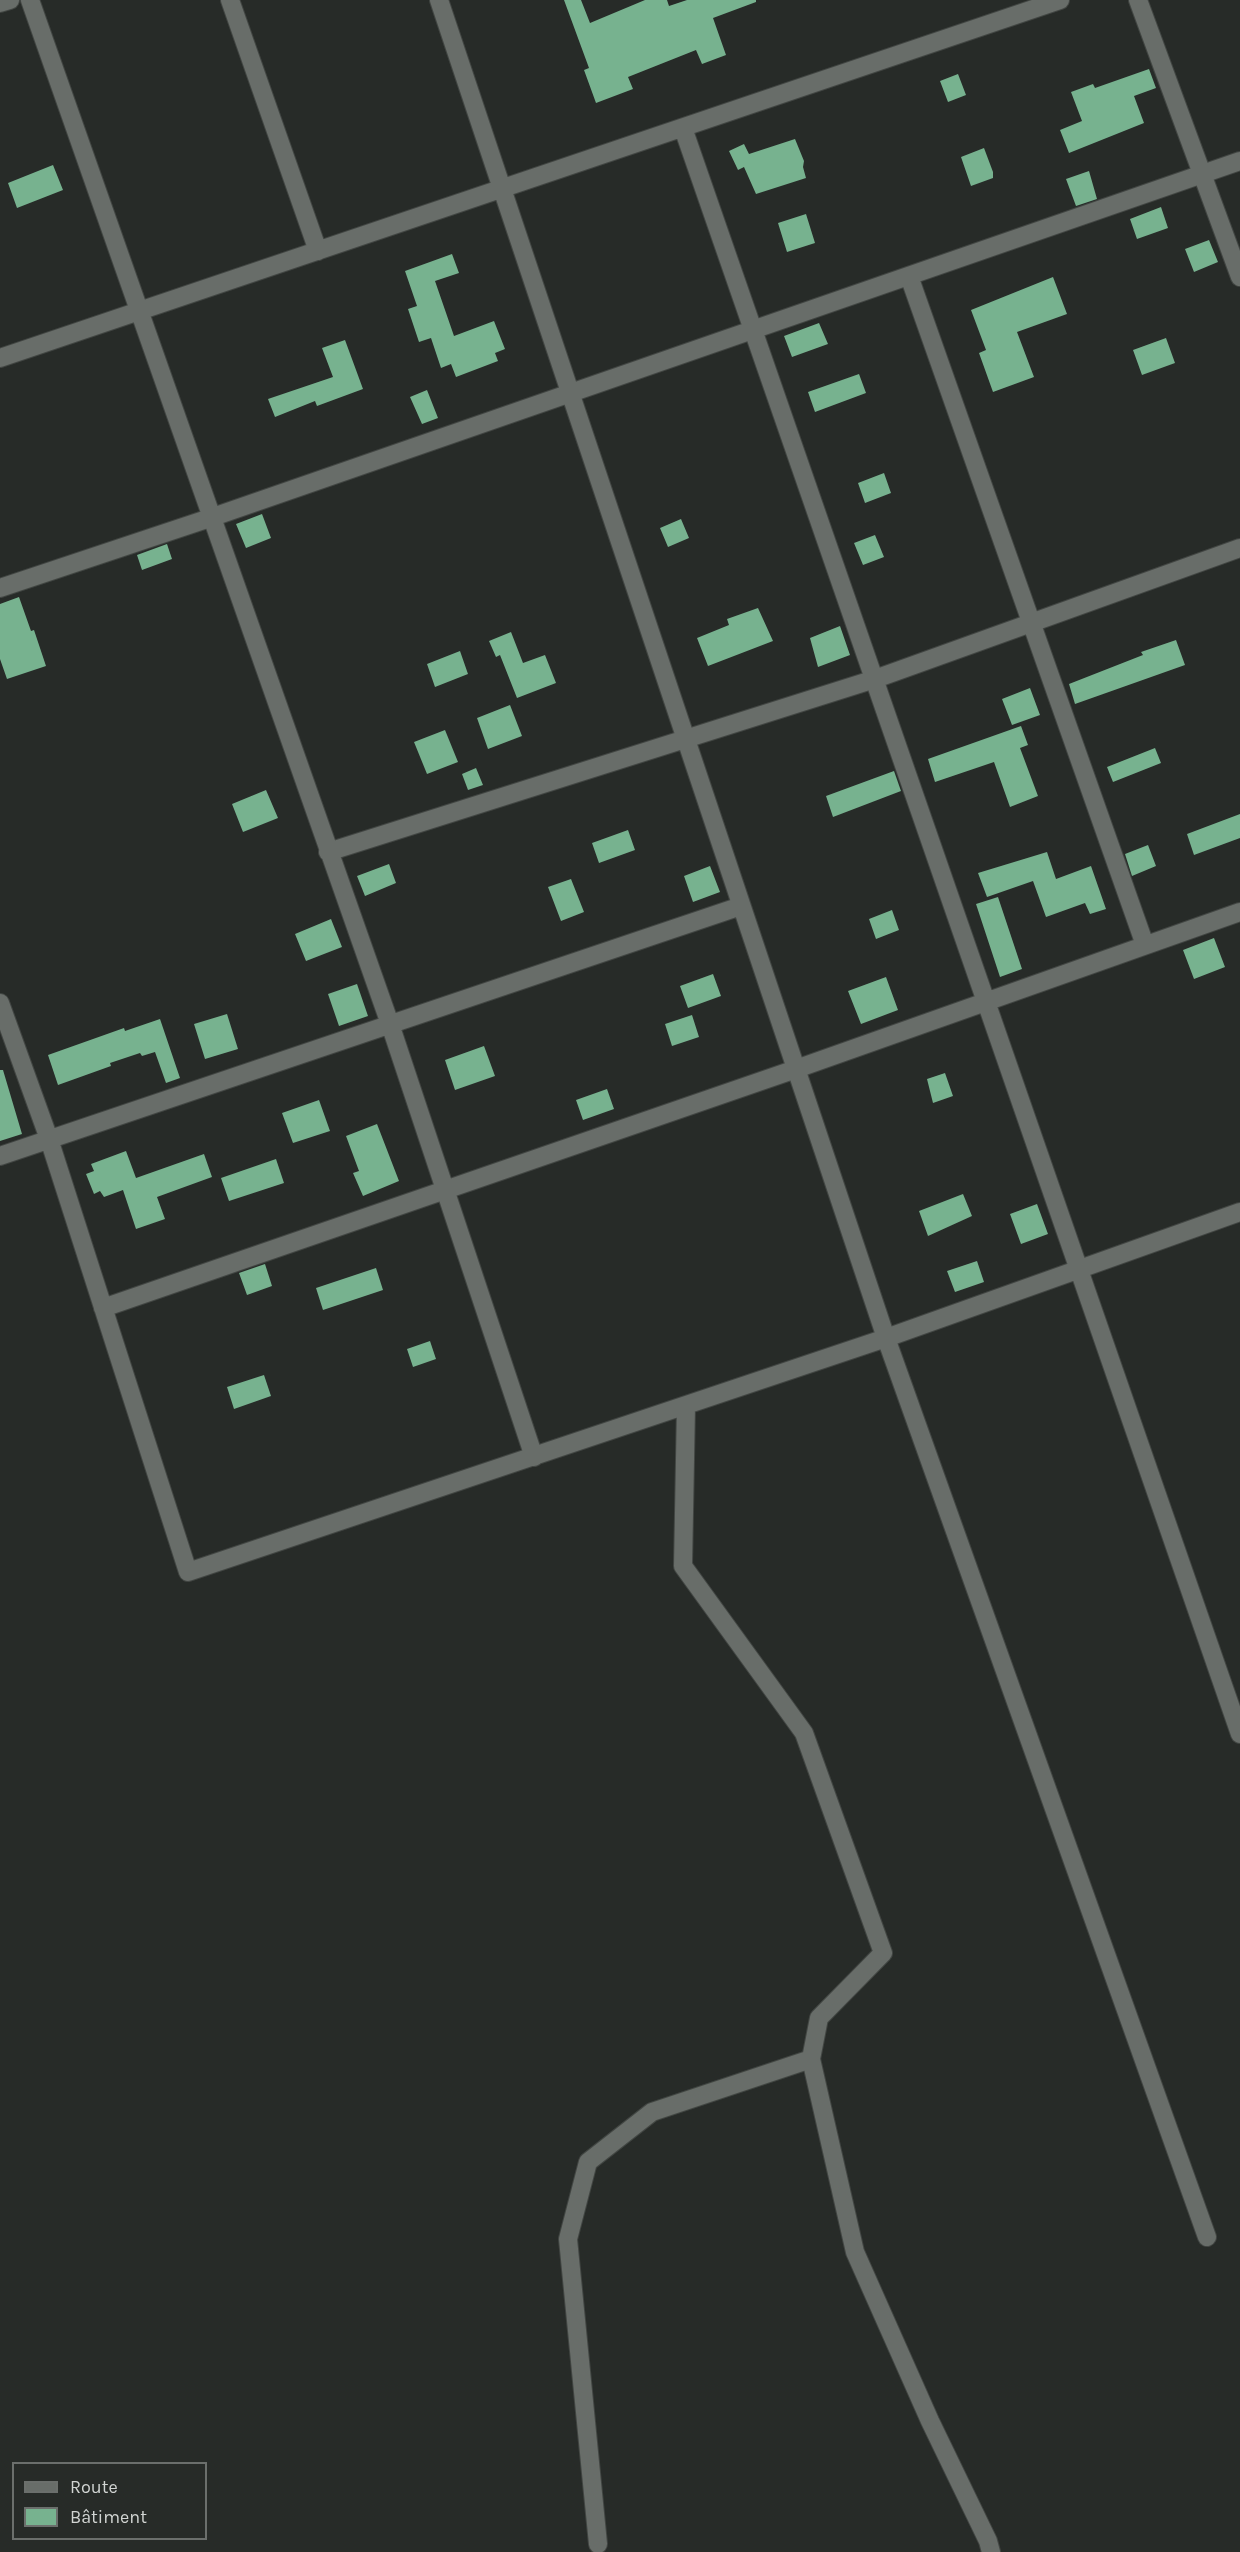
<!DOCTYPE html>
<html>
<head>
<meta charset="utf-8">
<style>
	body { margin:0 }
	#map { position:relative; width:1240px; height:2552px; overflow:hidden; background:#272b28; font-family:Karla,sans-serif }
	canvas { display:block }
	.legend { position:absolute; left:12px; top:2462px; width:195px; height:78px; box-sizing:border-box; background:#272b28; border:2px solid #6b6f6c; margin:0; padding:8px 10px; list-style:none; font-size:18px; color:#d1d4d2 }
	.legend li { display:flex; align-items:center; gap:12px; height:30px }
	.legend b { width:30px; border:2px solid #6b6f6c }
</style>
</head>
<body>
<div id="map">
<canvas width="1240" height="2552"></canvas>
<ul class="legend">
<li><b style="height:8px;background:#686d69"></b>Route</li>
<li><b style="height:16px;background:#77b28f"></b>Bâtiment</li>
</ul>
</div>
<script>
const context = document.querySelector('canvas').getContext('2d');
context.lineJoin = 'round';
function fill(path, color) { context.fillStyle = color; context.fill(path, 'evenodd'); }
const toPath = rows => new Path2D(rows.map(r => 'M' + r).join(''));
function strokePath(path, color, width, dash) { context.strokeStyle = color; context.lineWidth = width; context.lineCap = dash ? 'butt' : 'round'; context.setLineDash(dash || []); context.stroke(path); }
fill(toPath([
	[564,0,581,0,590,23,645,0,667,0,669,6,687,0,756,0,756,2,713,18,726,55,702,64,696,50,628,77,633,89,596,103,584,70,589,68],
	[1149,69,1156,88,1134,96,1144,123,1069,153,1060,130,1082,121,1071,92,1093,84,1095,88],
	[958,74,966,95,948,102,940,81],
	[795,139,804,161,803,167,806,178,756,194,744,167,738,170,729,151,744,144,749,154],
	[984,148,993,172,993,178,971,186,961,157],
	[53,165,63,190,17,208,8,183],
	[1089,171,1097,199,1076,206,1066,179],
	[1161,207,1168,228,1137,239,1130,219],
	[806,214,815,243,787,252,778,223],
	[1209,240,1218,262,1194,272,1185,249],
	[452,254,459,273,435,281,454,336,494,321,505,349,495,353,498,361,456,377,451,364,441,368,431,338,419,342,408,309,417,306,405,271],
	[1053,277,1067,314,1017,332,1034,377,993,392,979,353,986,350,971,310],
	[819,323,828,344,792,357,784,336],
	[1166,338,1175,363,1142,375,1133,350],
	[345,340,363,389,317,406,315,401,275,417,268,399,333,377,322,348],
	[859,374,866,393,815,412,808,392],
	[427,390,438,418,422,424,410,397],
	[884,473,891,493,865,503,858,483],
	[262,514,271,538,246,548,236,524],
	[681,519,689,538,668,547,660,528],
	[875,535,884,557,863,565,854,543],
	[167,544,172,559,142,570,137,555],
	[19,597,31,631,34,630,46,666,7,679,0,659,0,604],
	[758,608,773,641,708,666,697,638,729,625,727,619],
	[840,626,850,655,818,667,810,638],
	[511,632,523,663,545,655,556,683,517,698,500,655,496,657,489,641],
	[1176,640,1185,665,1075,704,1069,684,1143,655,1141,652],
	[460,651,468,674,435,687,427,664],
	[1030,688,1040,715,1012,725,1002,699],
	[510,705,522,736,488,749,477,718],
	[1021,726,1028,745,1020,748,1038,796,1010,807,994,762,935,782,928,759],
	[445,730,458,762,427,774,414,742],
	[1155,748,1161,763,1113,782,1107,767],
	[476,768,483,785,468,790,462,774],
	[894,771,901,791,833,817,826,796],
	[266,790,278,818,243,832,232,804],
	[1240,814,1240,838,1194,855,1187,834],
	[628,830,635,850,599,863,592,843],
	[1148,845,1156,866,1132,876,1125,854],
	[1047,852,1056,879,1091,866,1106,909,1090,914,1085,903,1046,917,1033,881,987,897,978,873],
	[389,864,396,883,365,896,357,876],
	[710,866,720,892,693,902,684,876],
	[571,879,584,912,561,921,548,887],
	[998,897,1022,969,1000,977,976,904],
	[892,910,899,930,876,939,869,919],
	[331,919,342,947,306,961,295,934],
	[1214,938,1225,967,1194,979,1183,950],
	[713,974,721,996,688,1008,680,986],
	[886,977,898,1010,861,1024,848,991],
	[357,984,368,1016,339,1026,328,994],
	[227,1014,238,1049,205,1059,194,1024],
	[692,1015,699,1037,672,1046,665,1024],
	[160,1019,180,1078,166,1083,155,1052,142,1056,140,1053,110,1063,111,1066,58,1085,48,1055,124,1028,125,1031],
	[484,1046,495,1076,455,1090,445,1060],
	[0,1070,3,1070,22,1134,0,1141],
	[945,1073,953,1096,933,1103,927,1079],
	[607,1089,614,1109,583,1120,576,1100],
	[319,1100,330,1131,293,1143,282,1113],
	[377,1124,399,1181,363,1196,353,1173,359,1171,346,1136],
	[126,1151,136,1178,204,1154,212,1177,157,1197,165,1219,136,1229,123,1190,104,1197,100,1191,94,1194,86,1174,94,1171,91,1164],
	[276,1159,284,1183,229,1201,221,1178],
	[963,1194,972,1216,928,1236,919,1211],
	[1037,1204,1048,1234,1021,1244,1010,1214],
	[977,1261,984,1282,955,1292,947,1271],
	[265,1264,272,1286,247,1295,239,1273],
	[376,1268,383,1290,323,1310,316,1288],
	[430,1341,436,1359,413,1367,407,1349],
	[264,1375,271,1396,234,1409,227,1387]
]), '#77b28f');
const street = toPath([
	[30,0,390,1024,534,1457],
	[230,0,318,251],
	[439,0,886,1338,1207,2237],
	[1138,0,1240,277],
	[0,3,10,0],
	[683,128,1240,1734],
	[909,276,1145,945],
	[0,358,1060,0],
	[0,588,210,518,1240,161],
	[328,852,875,679,1240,548],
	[0,1003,49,1139,188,1572,886,1338,1240,1212],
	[0,1156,741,906],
	[103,1308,796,1069,1240,912],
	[686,1406,683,1566,804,1733,883,1953,819,2018,811,2059,855,2252,930,2421,988,2541,991,2552],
	[598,2544,568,2239,588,2162,652,2112,811,2059]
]);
strokePath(street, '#424643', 20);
strokePath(street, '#686d69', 18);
</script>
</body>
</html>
